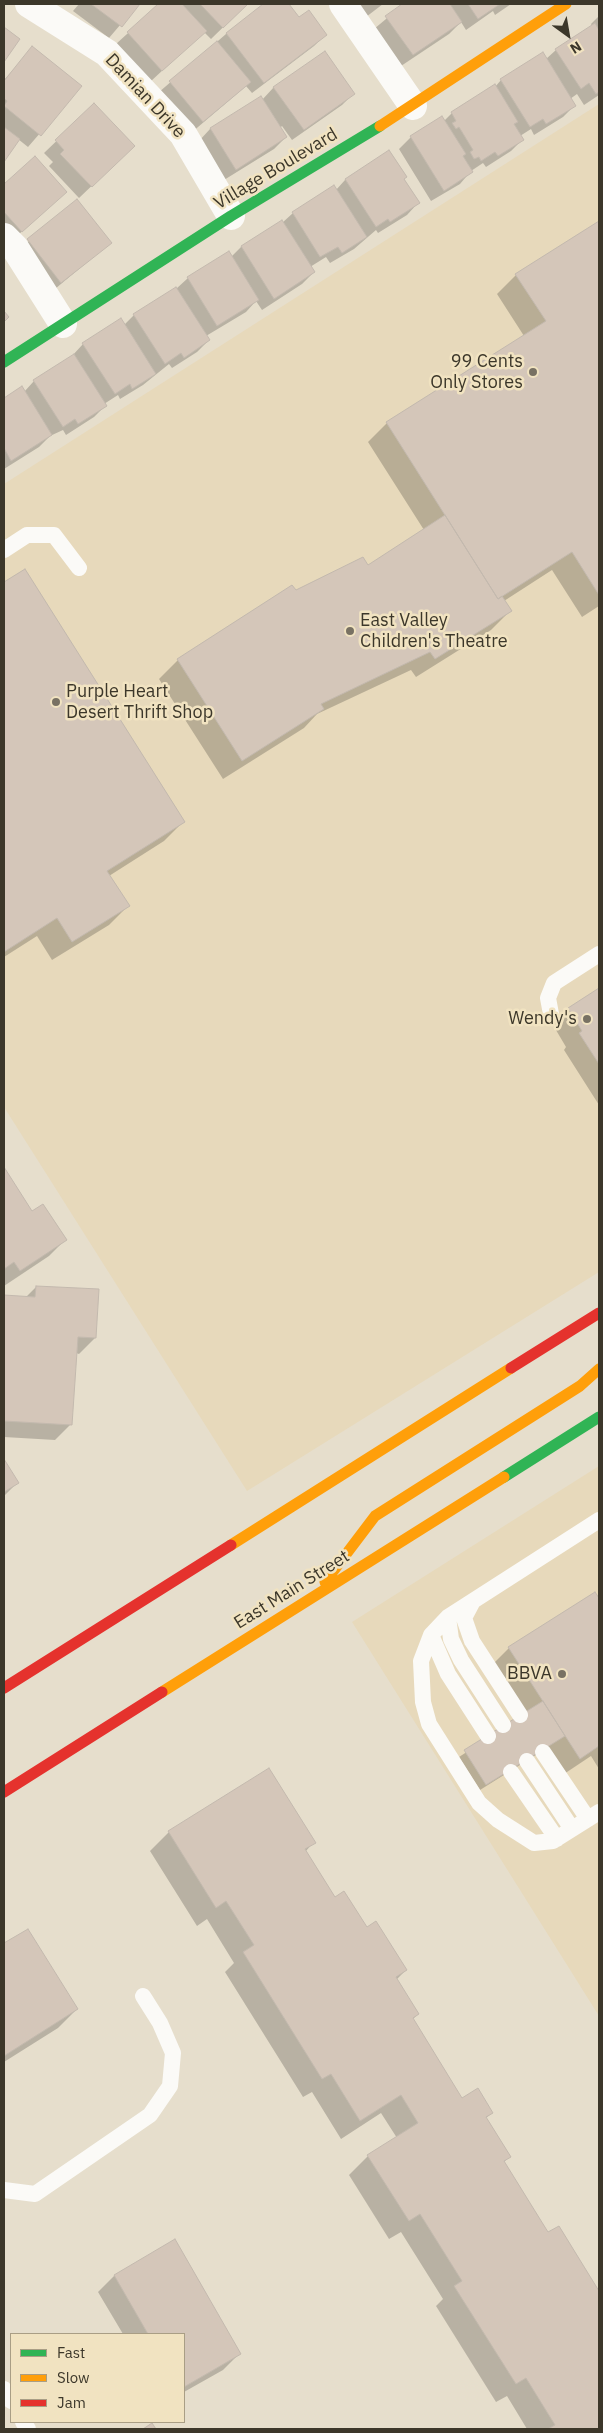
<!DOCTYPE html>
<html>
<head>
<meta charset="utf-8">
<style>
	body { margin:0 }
	#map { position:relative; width:603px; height:2433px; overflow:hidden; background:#e6decc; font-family:"IBM Plex Sans",sans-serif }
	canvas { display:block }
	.frame { position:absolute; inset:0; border:5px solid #3c372a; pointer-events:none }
	.legend { position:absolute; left:10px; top:2333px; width:175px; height:90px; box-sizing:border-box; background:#f1e3c1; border:1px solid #a99e85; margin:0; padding:6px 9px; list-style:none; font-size:15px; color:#3c372a }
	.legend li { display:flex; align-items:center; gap:10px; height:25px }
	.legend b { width:25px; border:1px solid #a99e85 }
	.north { position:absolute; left:543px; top:10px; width:50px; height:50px; -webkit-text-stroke:4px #f1e3c1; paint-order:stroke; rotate:148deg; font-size:14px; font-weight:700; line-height:20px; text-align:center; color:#3c372a }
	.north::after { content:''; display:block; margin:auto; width:18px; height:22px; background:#3c372a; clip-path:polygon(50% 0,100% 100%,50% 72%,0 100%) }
</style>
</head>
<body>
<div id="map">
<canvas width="603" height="2433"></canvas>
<div class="frame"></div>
<ul class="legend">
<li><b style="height:6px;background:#30b455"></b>Fast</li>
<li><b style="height:6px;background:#ff9f0a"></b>Slow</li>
<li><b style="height:6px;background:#e5322d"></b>Jam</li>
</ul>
<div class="north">N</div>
</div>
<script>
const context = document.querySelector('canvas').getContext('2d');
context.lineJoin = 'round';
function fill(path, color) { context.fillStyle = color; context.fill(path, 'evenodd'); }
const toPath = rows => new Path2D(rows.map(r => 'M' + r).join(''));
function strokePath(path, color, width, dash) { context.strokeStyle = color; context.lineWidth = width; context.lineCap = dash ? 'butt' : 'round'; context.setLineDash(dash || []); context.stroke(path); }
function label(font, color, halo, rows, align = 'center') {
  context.font = font + ' "IBM Plex Sans",sans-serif'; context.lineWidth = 5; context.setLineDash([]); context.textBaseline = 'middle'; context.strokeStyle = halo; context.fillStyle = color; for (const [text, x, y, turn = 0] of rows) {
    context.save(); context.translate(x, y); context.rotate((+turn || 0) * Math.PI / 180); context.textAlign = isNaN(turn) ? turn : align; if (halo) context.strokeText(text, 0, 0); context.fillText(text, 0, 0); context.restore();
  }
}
fill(toPath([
	[599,104,599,1272,247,1491,4,1107,4,484],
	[599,1466,599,2016,352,1622]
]), '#e7d9bb');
fill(toPath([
	[79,4,138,4,109,38,73,11],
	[160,4,247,4,211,39,204,32,150,82,116,44],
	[265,4,287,4,299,19,325,35,314,46,252,93,246,86,191,133,158,93,226,34],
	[355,4,383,4,366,17],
	[404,4,511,4,495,15,493,11,466,30,461,22,449,34,401,66,374,29],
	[599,16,599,95,584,105,577,94,570,99,575,105,563,117,534,135,531,129,520,136,522,140,511,151,486,167,483,163,471,171,460,184,431,201,399,149,411,137,441,118,444,121,452,113,495,87,501,80,546,59,556,50,592,26,591,24],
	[33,48,80,87,28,147,18,139,4,160,4,80],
	[274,87,353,94,342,105,292,140,282,126,280,128,286,137,274,149,224,180,199,141,210,129,261,97,262,100],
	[94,105,122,157,79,198,49,166,53,162,44,153],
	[388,152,418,203,407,215,378,233,376,230,354,249,330,263,326,257,310,267,314,272,302,284,262,310,256,301,246,312,206,336,209,340,197,352,172,368,169,364,143,385,120,399,118,395,104,404,105,406,94,417,66,435,63,430,50,436,39,447,4,469,4,399,21,388,24,392,34,381,72,356,83,344,124,325,134,315,176,289,188,278,228,253,231,257,241,247,282,223,293,213,336,190,345,180],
	[35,157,54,203,9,243,4,236,4,185],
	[77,201,110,243,49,294,16,252],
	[599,222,599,606,582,617,552,570,504,601,510,611,491,630,416,677,411,670,317,714,304,728,223,779,159,679,178,660,296,592,368,566,424,530,368,442,387,423,524,336,497,294,516,275],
	[24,570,183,822,164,841,109,876,128,906,109,925,52,960,37,936,4,957,4,583],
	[599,989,599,1105,564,1050,566,1047,553,1025,569,1009],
	[4,1170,32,1213,65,1240,49,1256,4,1286],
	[36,1287,95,1338,79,1354,76,1353,71,1424,55,1440,4,1437,4,1296,26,1297],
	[4,1461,17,1483,4,1496],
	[594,1593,599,1601,599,1769,591,1756,564,1774,547,1748,480,1790,459,1757,525,1714,493,1664,509,1648],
	[169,1832,314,1842,305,1852,334,1899,406,1970,396,1980,418,2014,412,2020,462,2100,492,2113,485,2119,509,2157,503,2163,548,2234,558,2228,599,2293,599,2429,527,2429,507,2396,496,2402,436,2306,443,2299,401,2232,389,2239,349,2175,368,2156,397,2138,381,2113,341,2139,312,2092,303,2097,225,1972,234,1963,207,1919,197,1926,150,1851],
	[27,1930,77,2009,58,2028,4,2062,4,1945],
	[175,2241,239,2354,223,2370,184,2392,184,2334,123,2334,98,2292,114,2276]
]), '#0003');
const building = toPath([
	[91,4,140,4,122,27,91,4],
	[158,4,182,4,207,31,162,71,127,32,158,4],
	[200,4,248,4,223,28,200,4],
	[263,4,289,4,299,17,309,10,327,35,264,83,226,33,263,4],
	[402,4,450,4,462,22,413,55,385,16,402,4],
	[468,4,500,4,478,19,468,4],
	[595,23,599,30,599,92,596,94,589,83,581,89,555,49,595,23],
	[4,27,20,39,4,62,4,27],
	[217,41,251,82,203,122,169,81,217,41],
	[32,46,82,86,41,136,4,106,7,101,4,98,4,81,32,46],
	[325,51,355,94,304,130,273,87,325,51],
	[543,52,576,106,546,124,543,119,530,127,500,79,543,52],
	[495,84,518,122,514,124,524,140,498,156,495,152,481,161,479,157,474,159,470,152,473,150,459,127,456,129,452,123,456,121,451,112,495,84],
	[261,96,287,137,236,170,210,128,261,96],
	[94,103,135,146,92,187,60,154,64,150,55,140,94,103],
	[442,116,466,154,463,156,473,172,444,191,410,136,442,116],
	[4,127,20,139,4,162,4,127],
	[389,150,407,177,404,179,420,203,390,222,388,219,376,227,345,179,389,150],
	[35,156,67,192,22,232,4,212,4,184,35,156],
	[334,185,367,237,342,253,338,247,320,257,292,212,334,185],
	[77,199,112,243,61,283,27,239,77,199],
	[282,220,315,272,274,299,241,246,282,220],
	[599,221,599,595,572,552,498,599,386,422,546,321,515,274,599,221],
	[229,251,259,300,217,326,187,277,229,251],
	[176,287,210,340,184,358,181,353,165,364,133,314,176,287],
	[4,311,9,317,4,322,4,311],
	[121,318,156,374,132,389,130,384,115,394,82,343,121,318],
	[74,354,107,406,78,424,75,419,63,427,33,380,74,354],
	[22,386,52,435,11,461,4,448,4,398,22,386],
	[445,515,498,599,502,596,512,611,435,659,430,652,321,704,324,709,242,761,177,659,292,585,296,590,363,557,368,565,445,515],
	[25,569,185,822,107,871,130,906,72,942,57,918,4,952,4,582,25,569],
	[599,988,599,1064,579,1033,582,1031,568,1008,599,988],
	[4,1167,32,1211,43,1204,67,1240,20,1271,14,1262,4,1269,4,1167],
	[36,1286,99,1289,96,1338,78,1337,72,1425,4,1421,4,1295,35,1297,36,1286],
	[4,1459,19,1483,4,1492,4,1459],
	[595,1592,599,1598,599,1746,580,1759,508,1647,595,1592],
	[543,1701,565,1736,486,1785,464,1750,543,1701],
	[269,1768,316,1843,305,1849,335,1897,344,1891,367,1927,376,1921,407,1970,396,1977,419,2014,413,2018,462,2098,478,2088,493,2113,486,2117,511,2157,504,2161,548,2232,559,2226,599,2291,599,2429,548,2429,555,2425,526,2378,516,2384,454,2286,462,2281,420,2214,409,2221,367,2155,418,2123,401,2095,360,2121,331,2074,322,2079,243,1952,254,1945,226,1901,216,1908,168,1831,269,1768],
	[28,1929,78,2009,4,2056,4,1943,28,1929],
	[175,2239,241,2354,184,2387,184,2334,148,2334,114,2275,175,2239],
	[152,2423,156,2429,143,2429,152,2423]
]);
fill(building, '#d4c6b9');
strokePath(building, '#c3b9ae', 1);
strokePath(toPath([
	[4,550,27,535,54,535,79,568],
	[551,1014,548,998,554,983,599,954],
	[599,1520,448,1617,431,1635,421,1661,423,1702,429,1724,479,1803,498,1820,534,1843,553,1841,599,1812],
	[473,1601,464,1618,472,1641,520,1715],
	[448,1617,451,1639,461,1660,503,1725],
	[431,1635,448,1674,488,1736],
	[543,1752,588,1819],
	[527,1761,572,1829],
	[511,1772,557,1839],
	[4,2190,35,2194,150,2115,170,2086,173,2053,160,2023,143,1996],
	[4,2389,11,2401],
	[23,2422,28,2429]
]), '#fbfaf7', 16);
strokePath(toPath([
	[29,4,107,53,183,134,231,216],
	[343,4,413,106],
	[4,237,15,248,63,324]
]), '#fbfaf7', 28);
strokePath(toPath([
	[4,362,231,216,380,126],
	[504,1477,599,1417]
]), '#30b455', 11);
strokePath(toPath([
	[380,126,566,4],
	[231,1545,511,1368],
	[325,1582,375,1516,580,1386,599,1369],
	[162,1692,504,1477]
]), '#ff9f0a', 11);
strokePath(toPath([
	[511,1368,599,1313],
	[4,1688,231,1545],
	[4,1792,162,1692]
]), '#e5322d', 11);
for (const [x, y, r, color] of [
	[533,372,5,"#787163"],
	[350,631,5,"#787163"],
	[56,702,5,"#787163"],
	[587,1019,5,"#787163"],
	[562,1674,5,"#787163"]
]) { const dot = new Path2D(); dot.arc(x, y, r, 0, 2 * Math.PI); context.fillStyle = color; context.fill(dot); strokePath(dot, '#f1e3c1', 2); }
label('18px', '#3c372a', '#f1e3c1', [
	["Damian Drive",145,96,47],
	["Village Boulevard",276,169,-31],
	["East Main Street",292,1590,-32]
]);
label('18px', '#3c372a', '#f1e3c1', [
	["99 Cents",523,362],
	["Only Stores",523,383],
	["East Valley",360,621,"left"],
	["Children's Theatre",360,642,"left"],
	["Purple Heart",66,692,"left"],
	["Desert Thrift Shop",66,713,"left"],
	["Wendy's",577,1019],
	["BBVA",552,1674]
], 'right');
</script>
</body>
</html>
